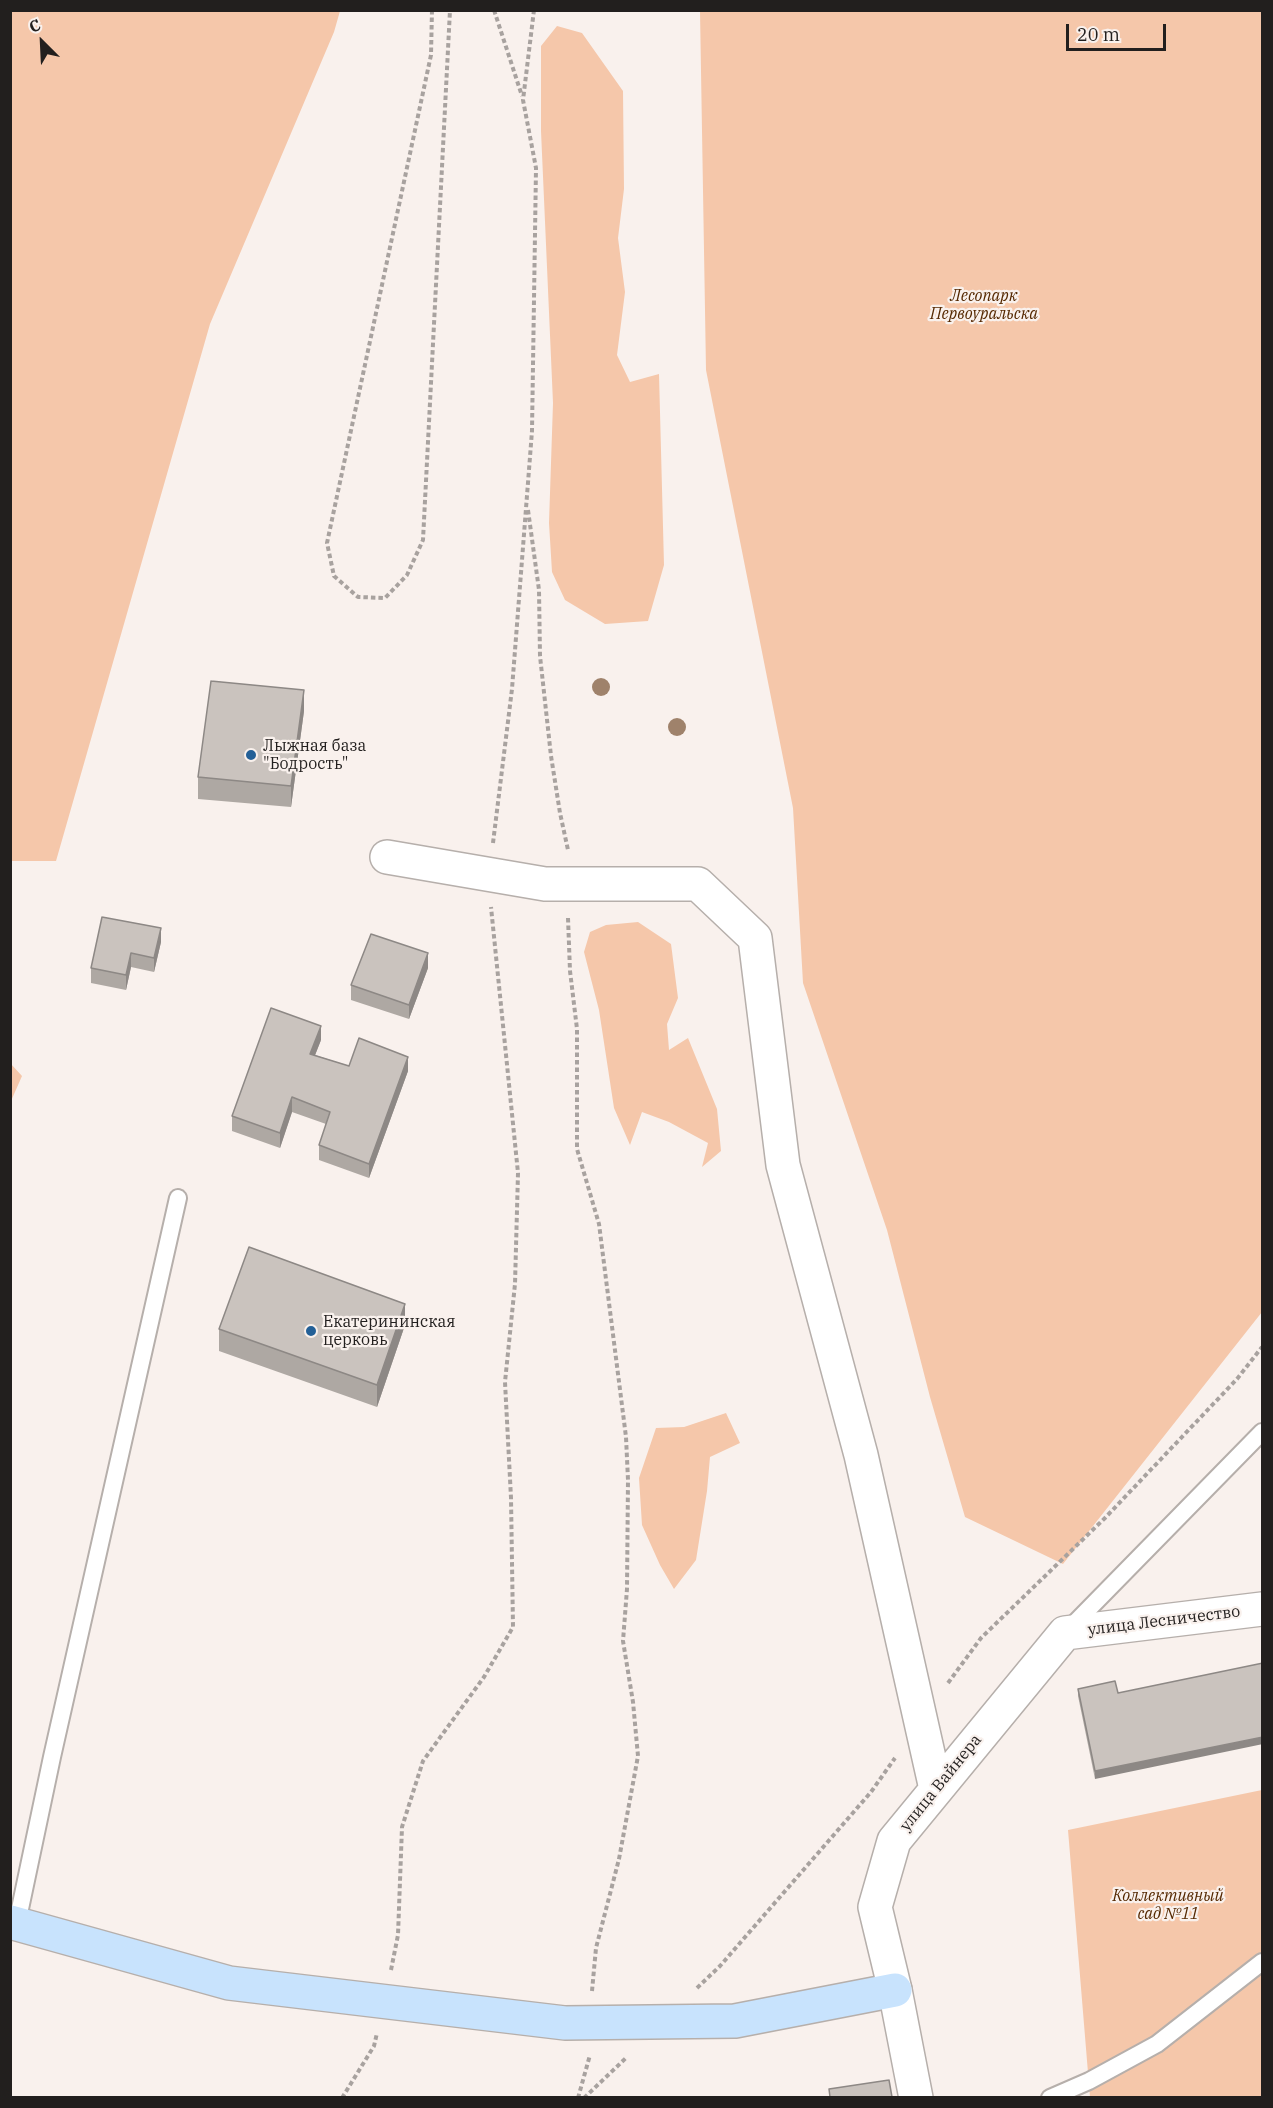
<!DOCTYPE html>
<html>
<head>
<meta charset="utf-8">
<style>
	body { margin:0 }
	#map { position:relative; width:1273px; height:2108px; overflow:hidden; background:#f9f1ed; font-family:"IBM Plex Serif",serif }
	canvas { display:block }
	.frame { position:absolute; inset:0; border:12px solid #221f1e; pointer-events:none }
	.north { position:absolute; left:12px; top:12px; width:60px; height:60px; -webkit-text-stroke:4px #f9f1ed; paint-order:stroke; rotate:336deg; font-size:16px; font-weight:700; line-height:24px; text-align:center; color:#221f1e }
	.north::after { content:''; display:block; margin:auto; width:21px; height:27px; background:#221f1e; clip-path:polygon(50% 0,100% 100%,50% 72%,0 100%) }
	.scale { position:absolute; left:1066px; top:24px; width:100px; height:27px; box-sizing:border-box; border:3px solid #221f1e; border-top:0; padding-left:8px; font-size:18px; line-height:21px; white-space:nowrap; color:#221f1e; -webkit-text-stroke:4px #f9f1ed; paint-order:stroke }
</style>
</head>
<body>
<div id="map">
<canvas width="1273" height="2108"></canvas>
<div class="frame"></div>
<div class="north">С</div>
<div class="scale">20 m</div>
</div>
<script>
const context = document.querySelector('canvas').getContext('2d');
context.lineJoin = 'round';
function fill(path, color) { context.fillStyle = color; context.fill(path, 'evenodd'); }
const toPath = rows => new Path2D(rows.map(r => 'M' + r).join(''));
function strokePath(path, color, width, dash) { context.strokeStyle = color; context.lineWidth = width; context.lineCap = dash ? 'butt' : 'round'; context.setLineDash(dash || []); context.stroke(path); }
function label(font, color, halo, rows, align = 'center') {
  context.font = font + ' "IBM Plex Serif",serif'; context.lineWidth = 4.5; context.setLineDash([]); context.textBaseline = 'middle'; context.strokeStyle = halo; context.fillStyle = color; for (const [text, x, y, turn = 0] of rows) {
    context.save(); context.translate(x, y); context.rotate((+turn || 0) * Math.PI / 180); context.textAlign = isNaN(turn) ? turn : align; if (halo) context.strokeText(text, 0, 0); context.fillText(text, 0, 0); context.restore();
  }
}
fill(toPath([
	[10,11,340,11,334,32,210,324,56,861,11,861],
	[700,11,1262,11,1262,1312,1063,1564,965,1517,930,1397,887,1230,803,983,793,808,706,370],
	[557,26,582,33,623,91,624,189,618,238,625,292,617,355,630,382,659,374,664,565,648,621,605,624,565,600,552,572,549,523,553,403,541,131,541,46],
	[638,922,671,944,678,998,667,1024,669,1050,688,1038,717,1109,721,1151,702,1167,708,1143,669,1122,642,1112,630,1145,614,1108,599,1010,584,952,590,932,606,925],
	[11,1064,22,1076,11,1101],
	[726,1413,740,1443,710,1457,707,1491,696,1560,674,1589,660,1565,642,1525,639,1478,656,1428,684,1427],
	[1262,1790,1262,2097,1090,2097,1068,1830]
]), '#f5c7aa');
const lane = toPath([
	[1067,1631,1262,1432],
	[17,1923,52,1757,178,1198],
	[1050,2098,1089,2081,1157,2044,1262,1962]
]);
const street = toPath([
	[387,857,545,884,698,884,755,938,783,1165,861,1455,936,1789],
	[916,2098,895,1990,875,1907,894,1841,1065,1633,1262,1609]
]);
const secondary = toPath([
	[10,1922,229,1983,565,2023,735,2021,895,1990]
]);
strokePath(lane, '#b6afab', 20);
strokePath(street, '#b6afab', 36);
strokePath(secondary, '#b6afab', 36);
strokePath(toPath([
	[432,10,431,55,327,543,334,576,358,597,385,598,407,575,423,540,450,10],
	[494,10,522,96],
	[528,510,539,590,540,656,551,756,560,813,568,850],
	[493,843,512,689,532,431,536,168,523,100,534,10],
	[568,918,570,971,577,1029,577,1149,599,1224,626,1437,628,1480,627,1589,623,1641,633,1702,638,1756,619,1859,596,1948,592,1991],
	[948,1683,981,1638,1105,1518,1237,1379,1262,1347],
	[391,1970,398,1935,402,1827,423,1761,484,1677,513,1627,511,1498,505,1382,515,1284,518,1173,491,907],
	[697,1988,720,1966,871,1792,895,1758],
	[342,2098,374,2046,377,2033],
	[578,2098,590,2055],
	[584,2098,627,2057]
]), '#a8a29f', 4, [4.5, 3]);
strokePath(lane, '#fff', 16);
strokePath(street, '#fff', 33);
strokePath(secondary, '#c8e3fd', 33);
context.fillStyle = '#9f826b';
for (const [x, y] of [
	[601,687],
	[677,727]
]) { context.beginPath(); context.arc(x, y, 9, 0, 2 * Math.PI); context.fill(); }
fill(toPath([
	[304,711,291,807,198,799,198,777],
	[161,942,154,972,131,967,126,990,91,983,91,968],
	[428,968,409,1019,351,1000,351,985],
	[321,1040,315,1055,349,1066,408,1071,369,1178,319,1160,319,1145,326,1124,292,1112,280,1148,232,1131,232,1116],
	[405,1325,377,1407,219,1351,219,1329],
	[1115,1681,1095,1779,1078,1696,1078,1689]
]), '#aea8a3');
fill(toPath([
	[304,690,304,711,291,807,291,786],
	[161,928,161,942,154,972,154,958],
	[131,953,131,967,126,990,126,975],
	[428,953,428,968,409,1019,409,1005],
	[321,1026,321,1040,310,1068,310,1054],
	[408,1057,408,1071,369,1178,369,1164],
	[292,1097,292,1112,280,1148,280,1133],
	[405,1304,405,1325,377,1407,377,1385],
	[1263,1737,1263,1744,1095,1779,1095,1771]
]), '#8d8885');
const building = toPath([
	[211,681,304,690,291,786,198,777,211,681],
	[102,917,161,928,154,958,131,953,126,975,91,968,102,917],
	[371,934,428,953,409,1005,351,985,371,934],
	[271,1008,321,1026,310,1054,349,1066,359,1038,408,1057,369,1164,319,1145,330,1112,292,1097,280,1133,232,1116,271,1008],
	[249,1247,405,1304,377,1385,219,1329,249,1247],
	[1263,1663,1263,1737,1095,1771,1078,1689,1115,1681,1118,1693,1263,1663],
	[889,2080,892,2097,830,2097,829,2089,889,2080]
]);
fill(building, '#cac3be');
strokePath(building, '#8d8885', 1.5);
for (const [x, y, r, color] of [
	[251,755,6,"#236097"],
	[311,1331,6,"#236097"]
]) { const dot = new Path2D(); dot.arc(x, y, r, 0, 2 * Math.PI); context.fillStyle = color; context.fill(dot); strokePath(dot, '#f9f1ed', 2); }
label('italic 16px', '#552800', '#f9f1ed', [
	["Лесопарк",984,296],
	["Первоуральска",984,314],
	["Коллективный",1168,1896],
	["сад №11",1168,1914]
]);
label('16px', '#221f1e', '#f9f1ed', [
	["Лыжная база",263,746],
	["\"Бодрость\"",263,764],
	["Екатерининская",323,1322],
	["церковь",323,1340]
], 'left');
label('16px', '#221f1e', '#f9f1ed', [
	["улица Лесничество",1164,1621,-7],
	["улица Вайнера",941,1783,-51]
]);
</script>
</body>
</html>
